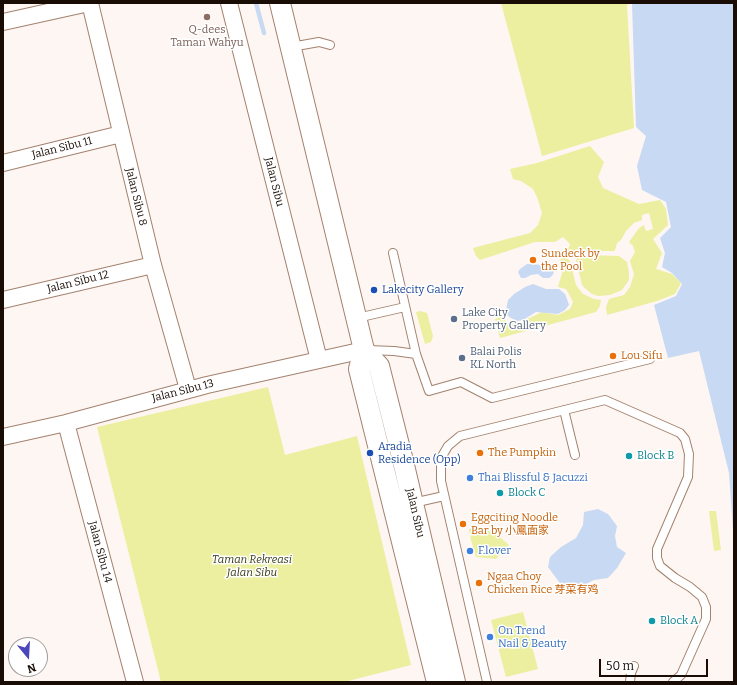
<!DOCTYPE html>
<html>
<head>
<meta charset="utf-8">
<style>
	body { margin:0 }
	#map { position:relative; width:737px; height:685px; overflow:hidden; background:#fef6f2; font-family:Bitter,serif }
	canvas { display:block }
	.frame { position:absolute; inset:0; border:4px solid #180c05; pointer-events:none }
	.north { position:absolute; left:8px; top:637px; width:40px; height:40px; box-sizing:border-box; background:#fff; border:1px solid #a39e9b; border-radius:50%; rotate:162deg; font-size:11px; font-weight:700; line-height:16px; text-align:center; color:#180c05 }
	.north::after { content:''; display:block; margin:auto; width:14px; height:18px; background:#4c46bd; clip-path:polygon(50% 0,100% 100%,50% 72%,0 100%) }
	.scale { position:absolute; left:599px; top:659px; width:109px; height:18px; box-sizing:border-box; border:2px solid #180c05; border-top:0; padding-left:5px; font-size:12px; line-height:14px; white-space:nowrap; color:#180c05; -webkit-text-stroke:3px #fff; paint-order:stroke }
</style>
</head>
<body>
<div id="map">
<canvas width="737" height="685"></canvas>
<div class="frame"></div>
<div class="north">N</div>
<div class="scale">50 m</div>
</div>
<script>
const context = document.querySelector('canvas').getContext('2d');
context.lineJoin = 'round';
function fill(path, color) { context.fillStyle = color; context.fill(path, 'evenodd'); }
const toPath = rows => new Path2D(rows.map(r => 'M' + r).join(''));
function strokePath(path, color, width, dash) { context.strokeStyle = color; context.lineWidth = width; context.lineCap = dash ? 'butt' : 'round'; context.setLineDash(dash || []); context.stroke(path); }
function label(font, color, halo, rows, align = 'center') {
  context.font = font + ' Bitter,"Noto Sans SC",serif'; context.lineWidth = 3; context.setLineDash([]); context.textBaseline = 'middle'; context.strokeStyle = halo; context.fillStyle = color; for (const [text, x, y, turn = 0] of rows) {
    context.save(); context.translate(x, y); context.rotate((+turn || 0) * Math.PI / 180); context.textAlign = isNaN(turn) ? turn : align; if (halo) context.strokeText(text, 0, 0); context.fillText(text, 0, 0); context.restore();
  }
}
fill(toPath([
	[501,3,629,3,627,6,634,128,542,156],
	[590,146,604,162,598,177,603,188,639,204,660,200,666,209,668,225,653,239,662,253,656,269,672,274,681,283,675,294,657,301,607,315,606,307,609,299,624,295,630,287,634,274,630,261,635,252,633,246,629,242,639,228,644,225,646,231,653,229,649,213,642,215,642,220,634,223,626,231,621,240,617,243,615,250,614,251,586,251,572,254,568,250,570,244,563,237,555,242,535,242,480,260,476,256,473,248,530,233,538,225,542,213,537,197,533,189,521,181,513,179,510,169,537,163],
	[563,255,570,261,576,285,583,294,594,299,601,300,600,306,596,312,500,338,495,319,503,316,507,324,521,322,542,312,558,315,570,309,573,302,570,296,566,289,558,287,563,270,559,262],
	[586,255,619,256,627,262,629,273,629,280,622,290,610,295,598,296,592,294,587,290,582,285,576,259],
	[420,311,427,313,433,336,431,342,425,344,416,312],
	[268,387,285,455,357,436,411,665,344,682,161,682,97,427],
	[709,511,716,511,721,550,714,551],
	[480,527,495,533,509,545,496,559,476,557,471,540,469,529],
	[523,612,538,669,506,677,491,620]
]), '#ebef9f');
fill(toPath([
	[632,3,734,3,734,544,729,473,699,351,668,358,654,305,676,296,682,284,672,273,662,267,665,253,660,238,671,227,666,202,642,190,637,166,646,136,636,127],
	[527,264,545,265,549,267,554,272,552,276,549,278,543,278,538,274,531,275,525,278,521,278,518,272,520,269],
	[533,284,546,289,559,289,565,294,567,299,569,305,565,310,558,314,536,312,523,320,517,321,511,318,507,315,506,310,508,300,514,294,525,287],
	[598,509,608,514,617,526,615,536,617,547,626,553,617,568,608,578,594,580,576,589,562,586,548,567,550,557,561,547,576,538,583,525,584,512]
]), '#c7d9f3');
strokePath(toPath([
	[256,3,264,33]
]), '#c7d9f3', 4.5);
const service = toPath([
	[291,47,319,42,330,45],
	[393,253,416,354,429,391,461,382,492,398,650,359],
	[357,318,405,307],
	[367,350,394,351,416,354],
	[564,410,575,455],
	[413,503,444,496],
	[487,682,441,481,441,458,448,446,460,436,605,400,680,433,685,439,689,454,688,477,657,549,657,558,660,566,675,578,690,587,702,597,706,607,706,619,681,675,673,682],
	[630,682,631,673,634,666]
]);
const minor = toPath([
	[90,3,153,265,188,389],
	[229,3,319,360],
	[3,22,89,3],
	[3,163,121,134],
	[3,300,153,265],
	[66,423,135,682],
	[3,437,66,423,207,385,364,350]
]);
const tertiary = toPath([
	[280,3,364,350,359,369,437,682],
	[364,350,379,366,403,461,455,682]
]);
strokePath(service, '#a3826e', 10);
strokePath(minor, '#a3826e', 18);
strokePath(tertiary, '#a3826e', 22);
strokePath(service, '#fff', 8);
strokePath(minor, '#fff', 16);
strokePath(tertiary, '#fff', 20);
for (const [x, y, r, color] of [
	[207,17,4,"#8d6e63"],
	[533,260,4,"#e8710a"],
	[374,290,4,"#1a4fb4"],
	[454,319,4,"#5c6f8a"],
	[613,356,4,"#e8710a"],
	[462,358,4,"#5c6f8a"],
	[370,453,4,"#1a4fb4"],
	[480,453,4,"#e8710a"],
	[629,456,4,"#0f9aa8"],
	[470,478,4,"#3f7fe0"],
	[500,493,4,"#0f9aa8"],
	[463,524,4,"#e8710a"],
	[470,551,4,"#3f7fe0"],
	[479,583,4,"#e8710a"],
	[652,621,4,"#0f9aa8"],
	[490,637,4,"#3f7fe0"]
]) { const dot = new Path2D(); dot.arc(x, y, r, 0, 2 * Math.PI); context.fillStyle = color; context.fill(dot); strokePath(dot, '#fff', 1.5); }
label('11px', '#785e54', '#fff', [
	["Q-dees",207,30],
	["Taman Wahyu",207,43]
]);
label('11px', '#180c05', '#fff', [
	["Jalan Sibu 11",62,148,-14],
	["Jalan Sibu",274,182,76],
	["Jalan Sibu 8",136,197,76],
	["Jalan Sibu 12",78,282,-14],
	["Jalan Sibu 13",183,391,-14],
	["Jalan Sibu",415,513,77],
	["Jalan Sibu 14",100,552,75]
]);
label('11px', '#c56008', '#fff', [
	["Sundeck by",541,254],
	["the Pool",541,267],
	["Lou Sifu",621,356],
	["The Pumpkin",488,453],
	["Eggciting Noodle",471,518],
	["Bar by 小鳳面家",471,531],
	["Ngaa Choy",487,577],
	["Chicken Rice 芽菜有鸡",487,590]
], 'left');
label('11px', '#164399', '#fff', [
	["Lakecity Gallery",382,290],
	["Aradia",378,447],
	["Residence (Opp)",378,460]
], 'left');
label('11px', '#4e5e75', '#fff', [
	["Lake City",462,313],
	["Property Gallery",462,326],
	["Balai Polis",470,352],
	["KL North",470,365]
], 'left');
label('11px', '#0d838f', '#fff', [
	["Block B",637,456],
	["Block C",508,493],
	["Block A",660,621]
], 'left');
label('11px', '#366cbe', '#fff', [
	["Thai Blissful & Jacuzzi",478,478],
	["F.lover",478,551],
	["On Trend",498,631],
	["Nail & Beauty",498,644]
], 'left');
label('italic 11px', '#363815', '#fff', [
	["Taman Rekreasi",252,560],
	["Jalan Sibu",252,573]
]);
</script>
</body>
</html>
